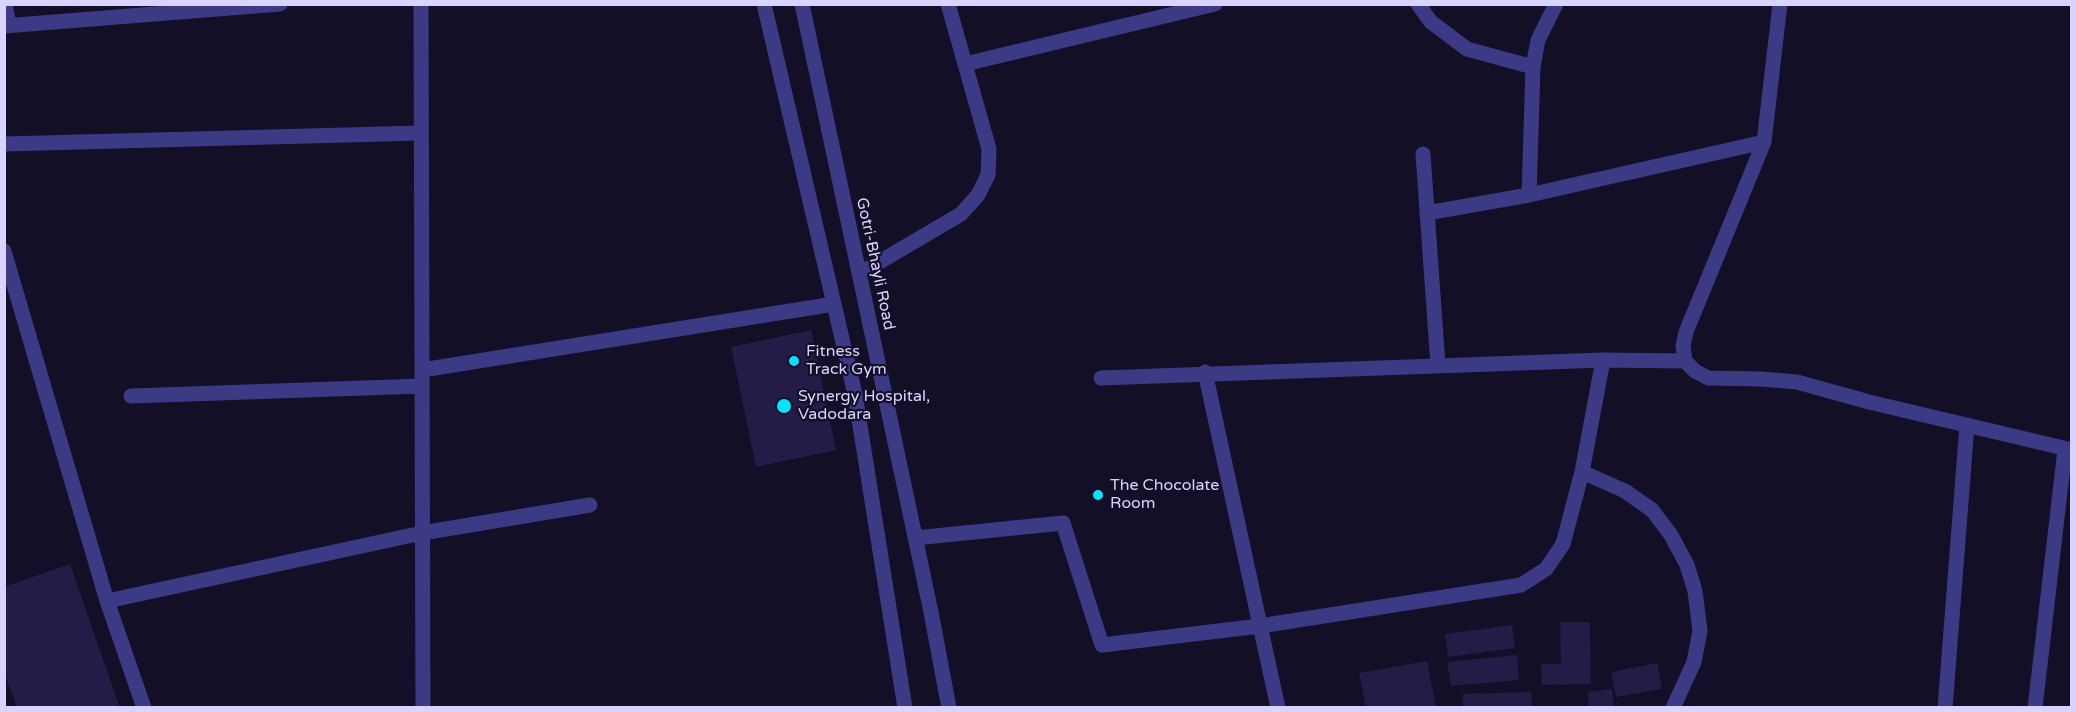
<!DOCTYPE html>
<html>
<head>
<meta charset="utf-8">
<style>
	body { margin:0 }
	#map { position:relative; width:2076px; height:712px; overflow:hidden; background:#130f26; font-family:"Varela Round",sans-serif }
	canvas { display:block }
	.frame { position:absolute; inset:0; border:6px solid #d9d4ff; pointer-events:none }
</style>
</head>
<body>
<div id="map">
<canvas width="2076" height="712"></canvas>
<div class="frame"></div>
</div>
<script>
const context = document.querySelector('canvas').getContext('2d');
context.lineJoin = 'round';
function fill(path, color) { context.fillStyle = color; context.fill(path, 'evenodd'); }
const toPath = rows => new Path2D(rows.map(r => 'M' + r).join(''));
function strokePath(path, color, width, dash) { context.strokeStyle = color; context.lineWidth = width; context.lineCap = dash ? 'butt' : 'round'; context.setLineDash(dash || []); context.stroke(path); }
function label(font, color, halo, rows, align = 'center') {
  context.font = font + ' "Varela Round",sans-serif'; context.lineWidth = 4.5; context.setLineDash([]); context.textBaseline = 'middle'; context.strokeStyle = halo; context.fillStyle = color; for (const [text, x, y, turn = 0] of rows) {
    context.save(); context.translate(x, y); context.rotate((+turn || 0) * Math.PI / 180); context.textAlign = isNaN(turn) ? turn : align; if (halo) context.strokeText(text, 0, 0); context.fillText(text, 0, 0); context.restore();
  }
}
fill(toPath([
	[811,330,836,450,756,467,731,347],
	[70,564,120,708,17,708,4,671,4,587],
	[1560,622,1590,622,1591,684,1542,685,1541,664,1561,664],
	[1512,625,1515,648,1448,657,1445,634],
	[1517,655,1519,680,1451,686,1447,662],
	[1427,661,1436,708,1366,708,1359,673],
	[1657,663,1662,689,1616,697,1611,672],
	[1612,689,1614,708,1589,708,1588,692],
	[1531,692,1532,708,1463,708,1463,694]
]), '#241b47');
strokePath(toPath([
	[5,4,9,24],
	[421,4,423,708],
	[764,4,855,394,905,708],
	[802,4,931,612,949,708],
	[1418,4,1431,22,1467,49,1533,67],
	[1780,4,1764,142,1686,332,1683,346,1685,361,1695,371,1708,378,1761,379,1797,382,1869,402,2072,450],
	[4,26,280,4],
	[965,64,1215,4],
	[4,144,421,133],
	[1423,154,1438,365],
	[1529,195,1764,142],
	[1427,213,1529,195,1533,67,1538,40,1556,4],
	[4,251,107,601,144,708],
	[859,274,961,214,978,195,988,175,989,149,948,4],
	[422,370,834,304],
	[1205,372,1278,708],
	[1101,378,1603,360,1685,361],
	[131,396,422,386],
	[1582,472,1625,491,1652,510,1671,535,1687,565,1695,591,1700,631,1694,662,1673,708],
	[915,538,1063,523,1102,645,1260,626,1521,585,1546,569,1563,544,1582,472,1603,360],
	[107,601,422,533,590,505],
	[1945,708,1967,425],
	[2035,708,2065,449]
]), '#3d3a85', 15);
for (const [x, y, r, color] of [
	[794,361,6,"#00e5ff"],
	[784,406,8,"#00e5ff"],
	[1098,495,6,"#00e5ff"]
]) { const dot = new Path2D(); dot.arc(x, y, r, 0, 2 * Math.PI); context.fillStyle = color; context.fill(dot); strokePath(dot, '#130f26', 2); }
label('16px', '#d9d4ff', '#130f26', [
	["Gotri-Bhayli Road",875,264,78]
]);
label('16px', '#d9d4ff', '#130f26', [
	["Fitness",806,352],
	["Track Gym",806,370],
	["Synergy Hospital,",798,397],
	["Vadodara",798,415],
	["The Chocolate",1110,486],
	["Room",1110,504]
], 'left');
</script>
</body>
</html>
